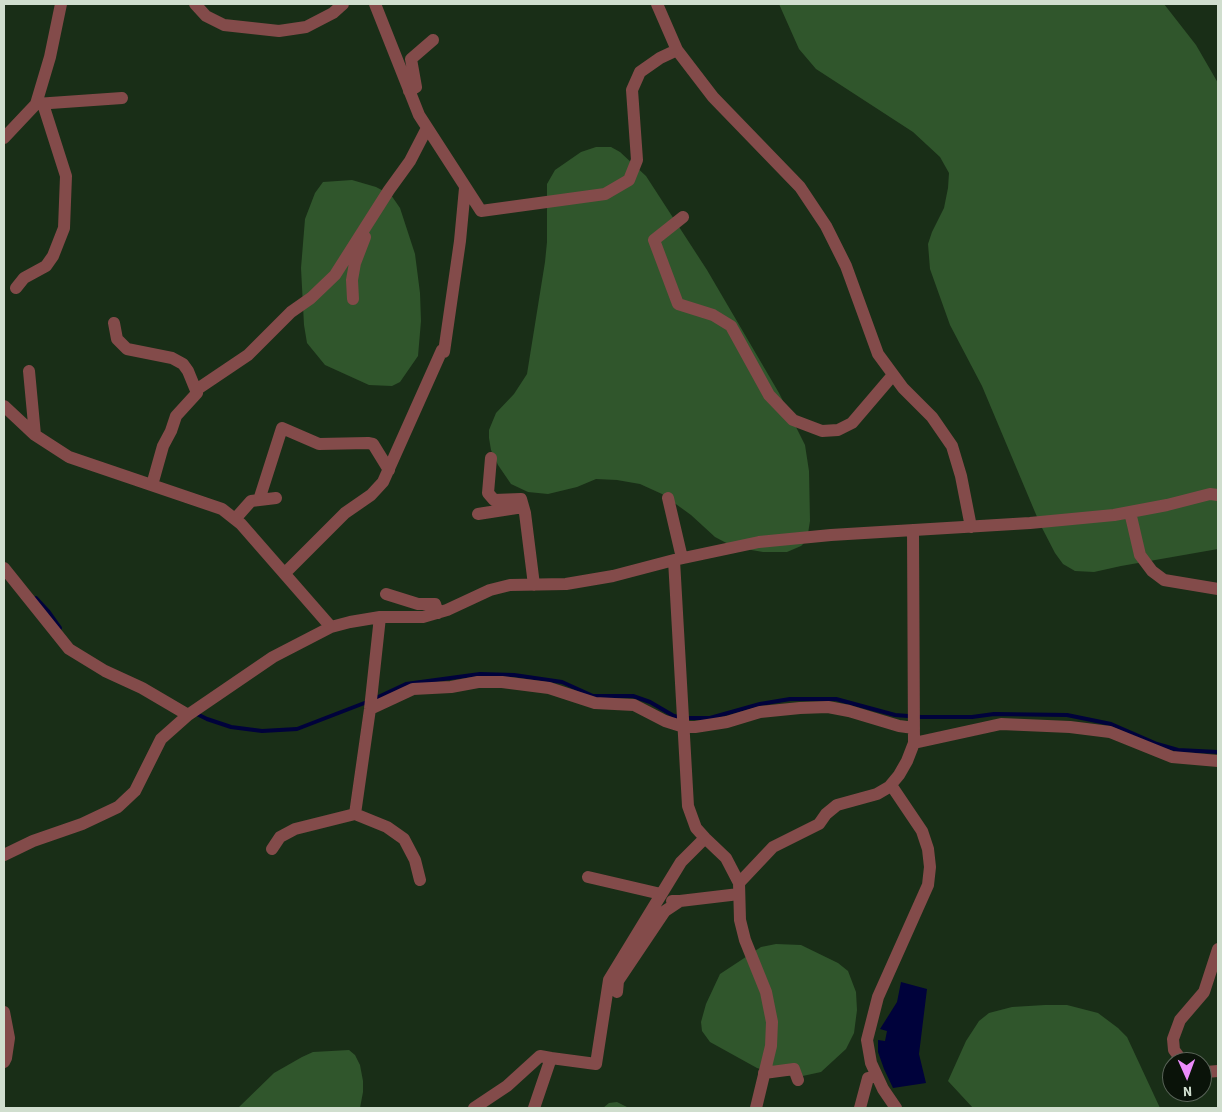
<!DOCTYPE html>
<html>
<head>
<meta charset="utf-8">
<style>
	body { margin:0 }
	#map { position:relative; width:1222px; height:1112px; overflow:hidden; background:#192e17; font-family:"Source Sans 3",sans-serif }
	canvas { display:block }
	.frame { position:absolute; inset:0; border:5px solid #d0dece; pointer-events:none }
	.north { position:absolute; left:1162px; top:1052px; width:50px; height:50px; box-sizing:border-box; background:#0a1309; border:1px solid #596458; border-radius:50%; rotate:178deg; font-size:14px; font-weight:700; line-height:20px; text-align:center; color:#d0dece }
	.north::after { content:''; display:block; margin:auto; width:18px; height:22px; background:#ec8cfb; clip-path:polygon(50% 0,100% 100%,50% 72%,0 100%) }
</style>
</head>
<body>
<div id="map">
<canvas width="1222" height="1112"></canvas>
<div class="frame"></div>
<div class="north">N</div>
</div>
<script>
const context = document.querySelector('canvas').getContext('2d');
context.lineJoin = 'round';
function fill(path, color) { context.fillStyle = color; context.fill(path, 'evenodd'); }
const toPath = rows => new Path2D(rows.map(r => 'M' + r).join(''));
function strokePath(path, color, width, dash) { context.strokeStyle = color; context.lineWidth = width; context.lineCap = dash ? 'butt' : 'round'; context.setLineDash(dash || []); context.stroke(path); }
fill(toPath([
	[779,4,1164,4,1196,45,1218,83,1218,549,1121,566,1094,572,1075,571,1063,564,1055,553,1040,524,982,386,950,325,930,269,928,244,932,232,944,208,948,188,949,173,940,157,913,132,816,69,799,49],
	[596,147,611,147,620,152,646,176,707,270,779,393,805,445,809,471,810,521,807,540,801,546,787,552,763,552,734,547,715,537,691,515,662,494,640,484,617,480,596,479,577,487,548,494,528,492,511,484,498,465,491,450,489,438,489,430,496,413,514,394,527,374,545,262,547,242,547,184,555,170,581,152],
	[352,180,376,187,391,195,400,208,415,254,420,293,421,321,418,356,400,382,392,386,369,385,325,365,307,343,304,325,301,268,305,219,315,193,323,182],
	[776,944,801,945,838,963,848,971,856,992,857,1010,854,1033,846,1049,821,1072,798,1077,776,1074,757,1068,710,1042,702,1031,701,1022,706,1004,720,974,761,947],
	[1045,1005,1067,1005,1098,1013,1118,1028,1127,1037,1160,1108,973,1108,948,1081,966,1041,979,1021,989,1013,1012,1007],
	[349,1050,355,1055,360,1065,363,1081,363,1092,360,1108,238,1108,274,1073,302,1057,313,1052],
	[617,1102,629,1108,603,1108,609,1103]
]), '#30562c');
fill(toPath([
	[901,982,927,989,919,1054,926,1083,893,1088,884,1069,878,1052,878,1040,885,1041,887,1031,880,1029,897,1002]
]), '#00023b');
strokePath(toPath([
	[36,598,48,611,60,628],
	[374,699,406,684,480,674,514,675,562,682,593,696,633,696,650,702,674,716,679,717],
	[195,713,207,719,231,727,262,731,297,729,367,702],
	[686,718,710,718,760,704,790,699,836,699,895,715,921,717,972,717,994,714,1067,715,1111,724,1157,744,1178,750,1218,752]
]), '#00023b', 4);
strokePath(toPath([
	[195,4,206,16,224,25,279,31,306,27,333,13,343,4],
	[375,4,419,115,481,211,605,194,629,180,637,160,632,90,640,72,660,58,677,50],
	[657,4,677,50,713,97,800,187,826,226,846,266,878,354,903,388,932,417,952,446,961,476,971,527],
	[409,91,416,87,411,59,433,40],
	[36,104,122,98],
	[4,138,36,104,50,57,61,4],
	[683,217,654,240,678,304,713,315,731,326,769,395,793,420,822,431,838,430,852,423,893,375],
	[16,288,24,278,46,266,53,256,64,228,66,176,43,104],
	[353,299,352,280,355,263,365,237],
	[114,323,117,339,127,349,172,358,183,364,188,371,197,393,176,416,171,431,163,446,152,485],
	[29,371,35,435],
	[196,390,248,355,291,312,311,298,335,275,389,190,410,161,427,128],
	[4,406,35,435,69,457,222,509,241,524,331,627],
	[491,458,488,493,494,500,521,499,525,513,534,585],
	[668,498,682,558],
	[259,500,282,428,319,444,368,443,373,444,389,470],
	[1130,512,1140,555,1152,571,1164,580,1218,589],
	[478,514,523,507],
	[235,519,251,501,276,498],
	[674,560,688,806,696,828,705,838,726,858,739,883,740,920,745,940,766,992,772,1022,771,1046,756,1108],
	[4,568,69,649,105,671,142,688,188,715],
	[285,573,345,513,371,495,383,482,442,350,444,352,460,241,465,188],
	[386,594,418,604,435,604,438,613],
	[380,617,370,709,355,814,387,827,404,839,415,860,420,880],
	[370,709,413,689,451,687,478,682,502,682,549,688,595,703,634,705,665,721,684,727,695,727,727,722,760,712,800,708,828,707,849,711,899,726,914,728],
	[914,743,1001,724,1070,727,1110,732,1172,757,1218,761],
	[891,785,922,831,928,849,930,867,928,885,878,997,867,1040,871,1063,883,1089,896,1108],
	[272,849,280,837,295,829,355,814],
	[4,855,33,841,82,824,118,807,135,791,161,739,188,715,273,657,331,627,350,622,380,617,423,617,447,610,490,590,510,585,566,584,613,576,674,560,759,542,831,535,1030,523,1114,515,1167,505,1210,494,1218,495],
	[588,877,661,894],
	[739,883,773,847,819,824,826,814,837,805,877,794,889,787,899,775,907,761,914,743,913,530],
	[672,901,680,901,739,894],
	[617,992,618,981,665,911,680,901],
	[4,1012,9,1038,6,1058,4,1062],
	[1183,1062,1174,1050,1173,1039,1180,1020,1204,992,1218,949],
	[1202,1070,1206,1072,1218,1071],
	[764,1073,794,1069,798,1080],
	[474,1108,507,1086,540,1056,551,1058],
	[534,1108,551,1058,596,1064,609,980,681,862,705,838],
	[860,1108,868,1078,877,1076]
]), '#834b4a', 12);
</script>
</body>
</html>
